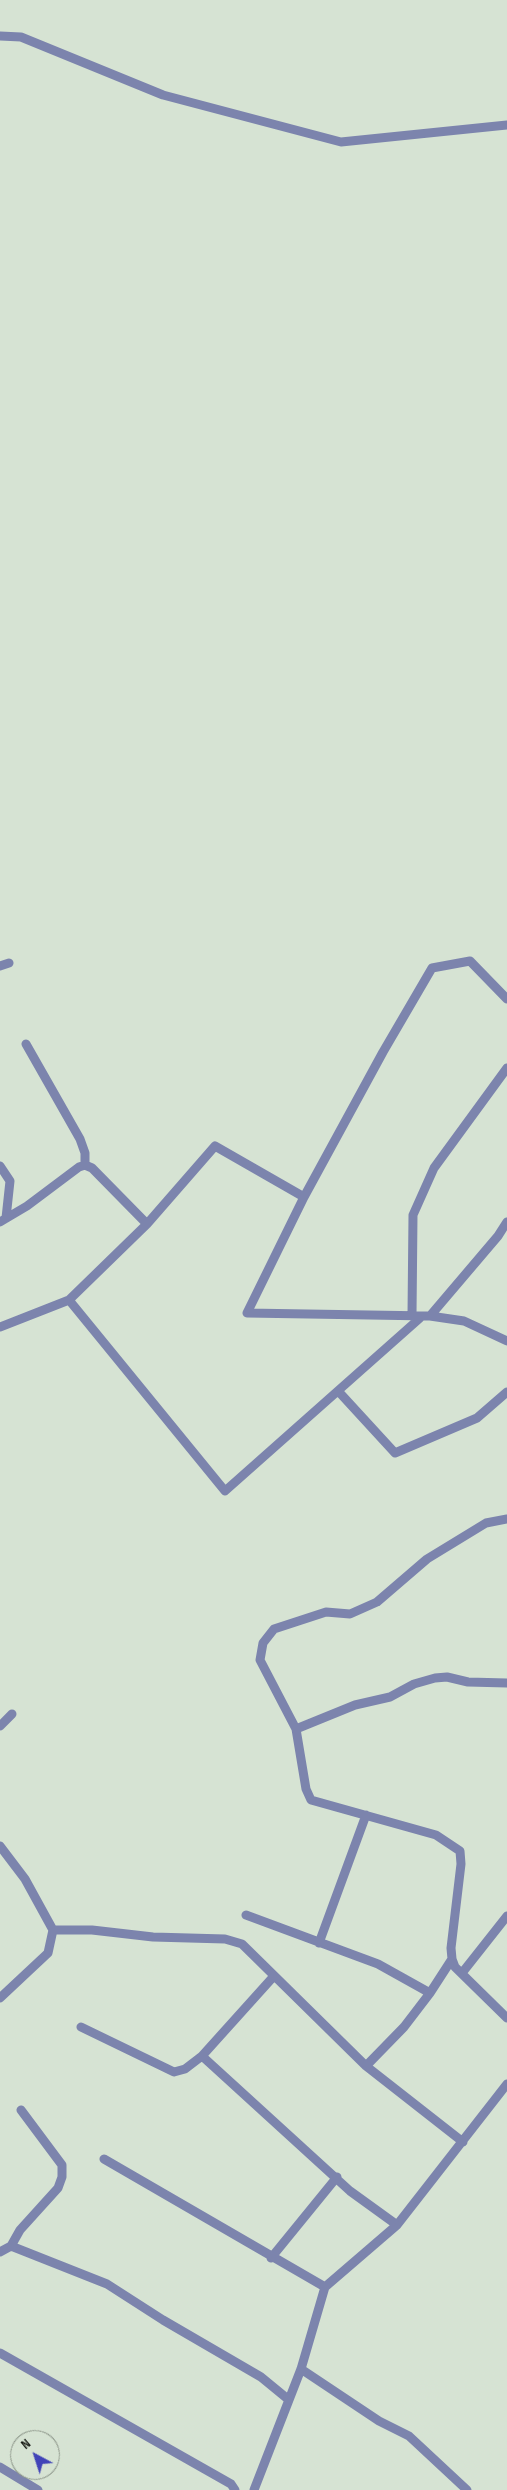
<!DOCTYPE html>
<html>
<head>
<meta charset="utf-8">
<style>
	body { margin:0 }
	#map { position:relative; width:507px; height:2490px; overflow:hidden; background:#d6e3d3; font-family:"Sofia Sans Condensed",sans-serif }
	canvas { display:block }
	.north { position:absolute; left:10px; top:2430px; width:50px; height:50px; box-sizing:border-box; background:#d6e3d3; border:1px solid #899286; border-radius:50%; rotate:320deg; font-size:14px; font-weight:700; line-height:20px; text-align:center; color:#151913 }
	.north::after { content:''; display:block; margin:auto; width:18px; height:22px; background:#4144b8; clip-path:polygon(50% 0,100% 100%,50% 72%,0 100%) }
</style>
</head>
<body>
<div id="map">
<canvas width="507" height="2490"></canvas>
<div class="north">N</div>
</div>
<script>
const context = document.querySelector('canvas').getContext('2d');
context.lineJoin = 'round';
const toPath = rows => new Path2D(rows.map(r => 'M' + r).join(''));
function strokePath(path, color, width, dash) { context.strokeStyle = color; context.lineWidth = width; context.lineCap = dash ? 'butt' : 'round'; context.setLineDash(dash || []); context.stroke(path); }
strokePath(toPath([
	[0,36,21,37,163,95,341,142,507,125],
	[0,966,9,963],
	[507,999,470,961,432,968,383,1052,304,1197,247,1313,430,1316,464,1321,507,1341],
	[26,1044,80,1139,85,1153,85,1165],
	[0,1166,10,1181,6,1218],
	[0,1222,27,1206,79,1167,85,1165,92,1168,147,1224,215,1146,304,1197],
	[69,1300,225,1491,420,1318],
	[412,1315,413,1215,434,1168,507,1068],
	[430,1316,498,1236,507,1222],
	[0,1327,69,1300,147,1224],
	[339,1392,395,1453,477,1418,507,1392],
	[507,1519,486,1523,427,1559,377,1602,350,1614,326,1612,274,1629,263,1643,260,1660,296,1729,306,1789,311,1800,436,1835,460,1851,461,1864,451,1948,452,1959,455,1967,507,2018],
	[0,1726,12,1714],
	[296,1729,355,1705,390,1697,414,1684,435,1678,447,1677,468,1682,507,1683],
	[0,1846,25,1879,53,1930,48,1953,0,1998],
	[246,1915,378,1964,430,1993],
	[53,1930,92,1930,153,1937,225,1939,242,1944,366,2066,463,2142],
	[319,1943,366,1815],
	[462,1973,507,1916],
	[81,2027,174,2072,185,2069,202,2056,274,1976],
	[202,2056,350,2191,397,2225],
	[366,2066,404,2027,430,1993,452,1959],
	[104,2159,325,2287],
	[11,2246,20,2230,58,2188,62,2177,62,2165,21,2110],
	[0,2252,11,2246,107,2284,163,2320,261,2377,289,2400],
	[271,2258,337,2177],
	[0,2353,231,2484,235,2490],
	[301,2369,379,2421,409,2436,467,2490],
	[0,2467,38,2490],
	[254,2490,301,2369,325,2287,397,2225,507,2084]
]), '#7c84ad', 9);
</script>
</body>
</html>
